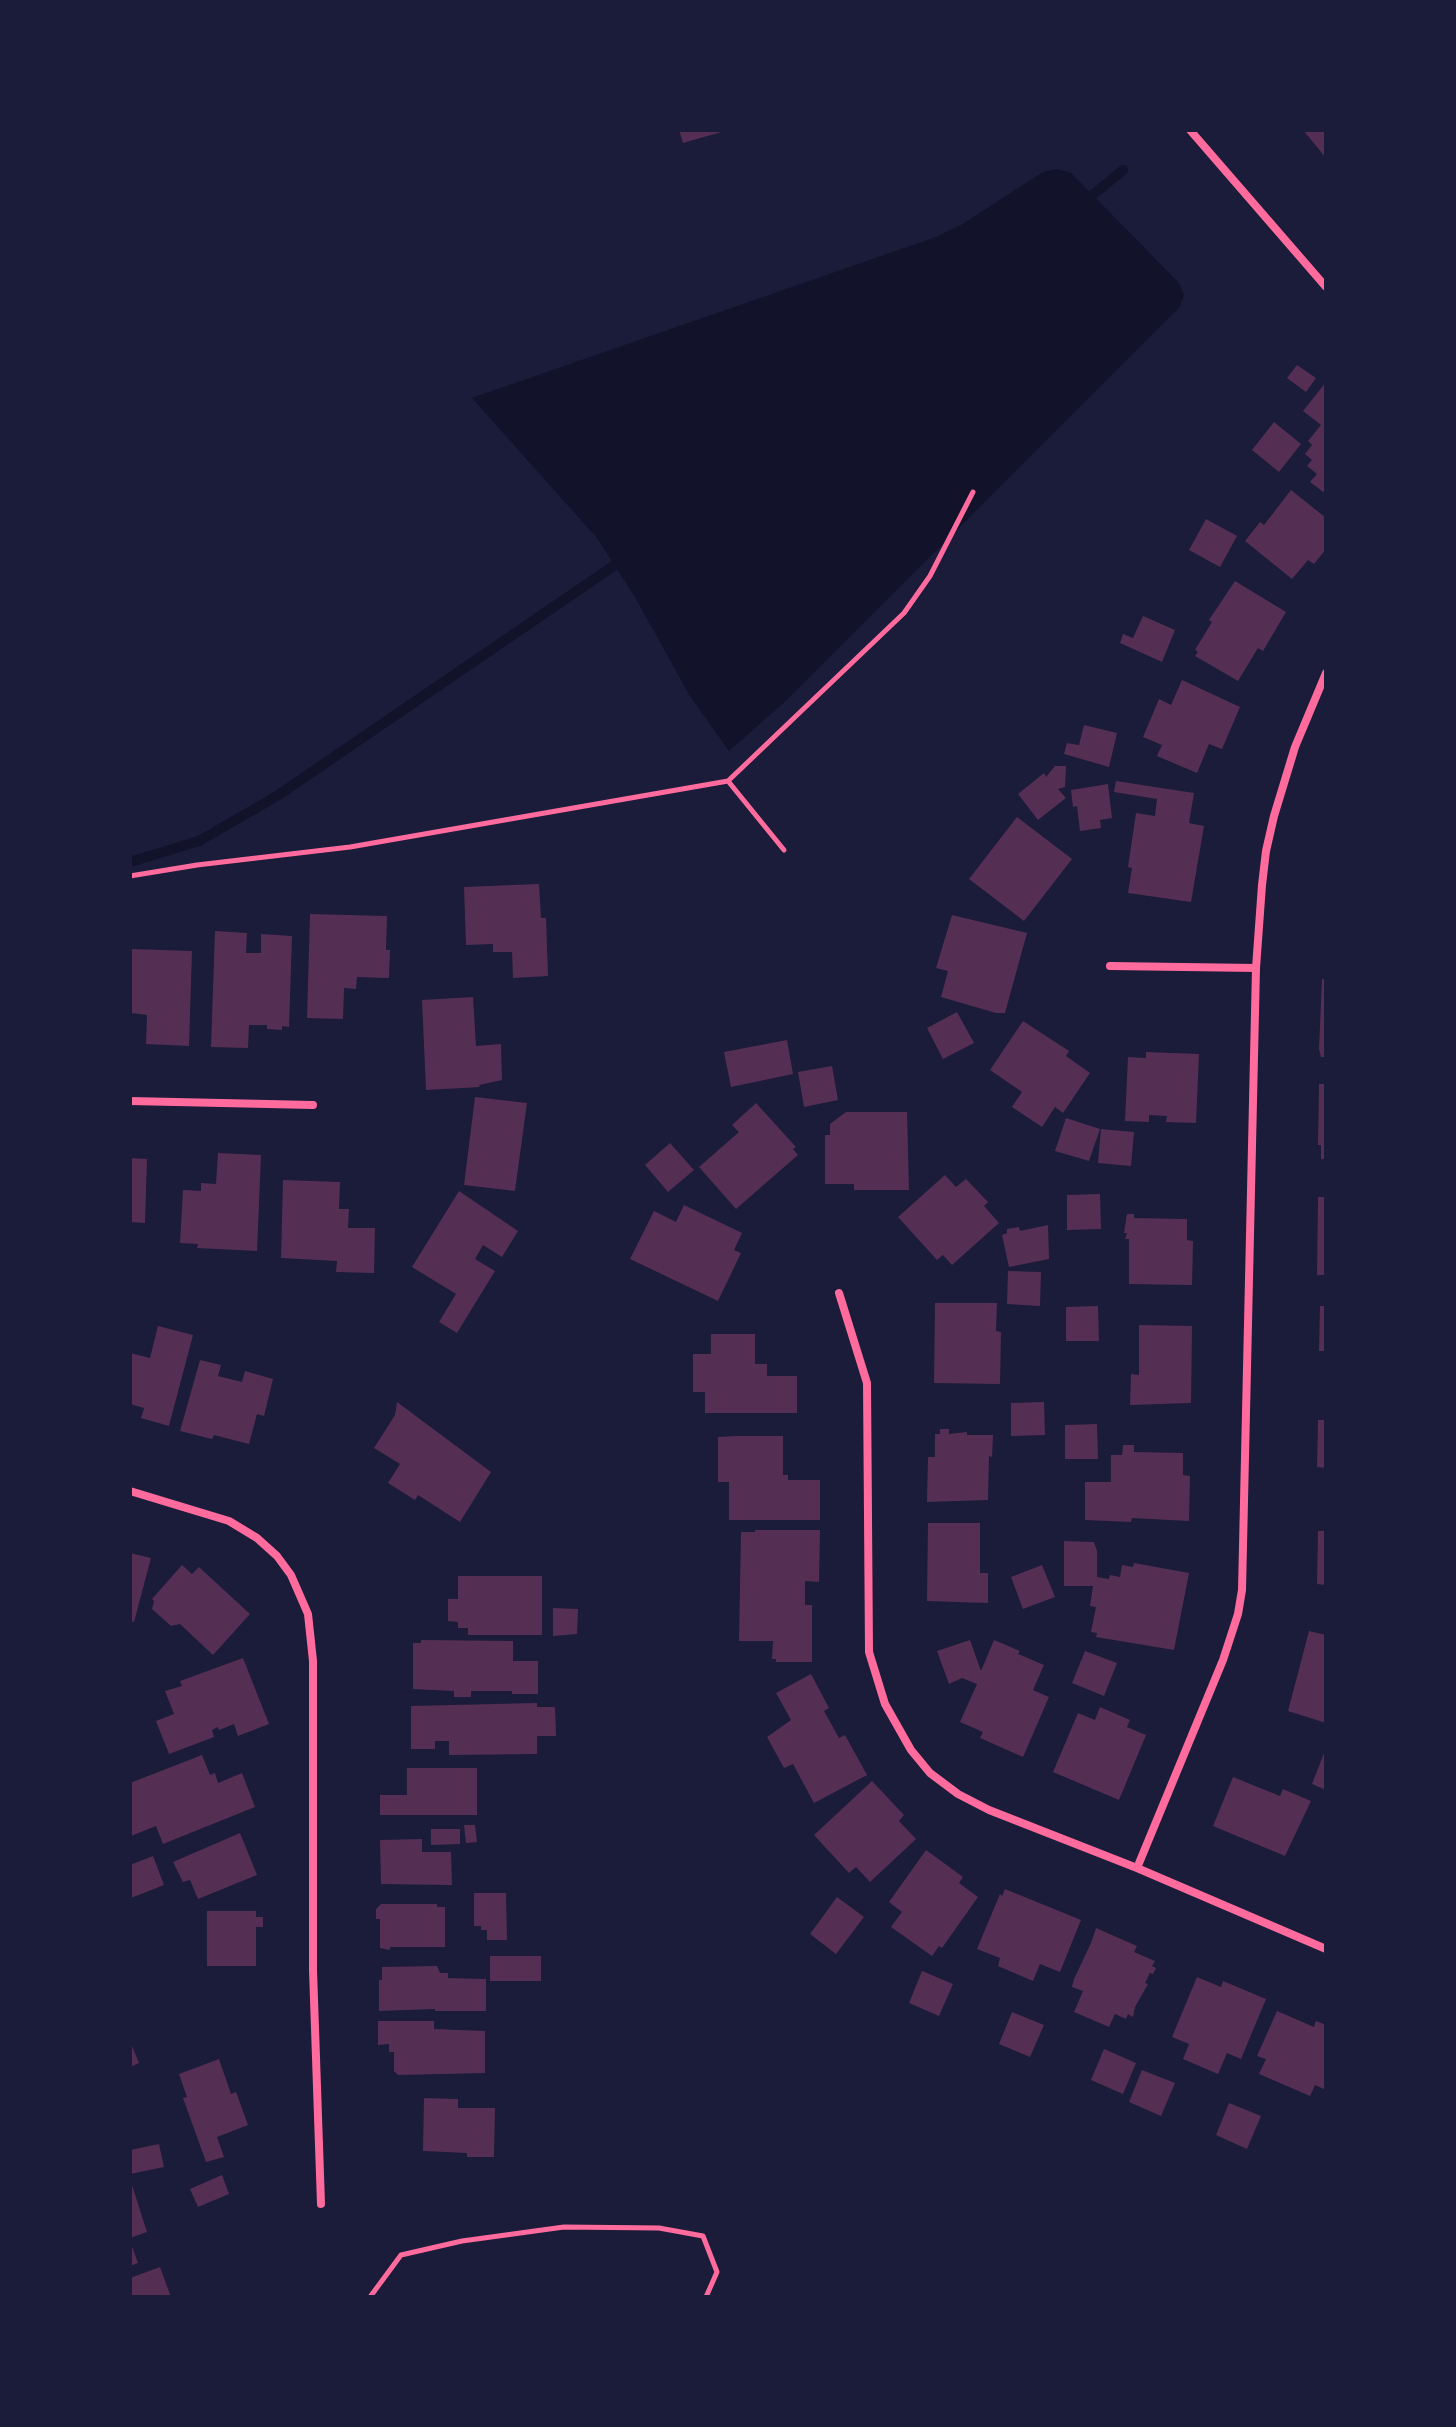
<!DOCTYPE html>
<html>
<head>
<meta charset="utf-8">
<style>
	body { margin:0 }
	#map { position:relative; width:1456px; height:2427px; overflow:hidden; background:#1b1b3a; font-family:Manrope,sans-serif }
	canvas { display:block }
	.frame { position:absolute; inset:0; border:132px solid #1b1b3a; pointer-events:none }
</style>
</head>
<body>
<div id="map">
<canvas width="1456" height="2427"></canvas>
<div class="frame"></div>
</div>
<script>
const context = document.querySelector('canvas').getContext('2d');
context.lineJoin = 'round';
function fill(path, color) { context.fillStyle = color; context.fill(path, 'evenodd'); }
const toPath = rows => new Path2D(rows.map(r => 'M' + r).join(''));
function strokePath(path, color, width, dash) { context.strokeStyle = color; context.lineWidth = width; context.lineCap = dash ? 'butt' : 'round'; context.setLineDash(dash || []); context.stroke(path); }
fill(toPath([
	[1057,169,1071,173,1179,283,1184,295,1179,308,788,699,729,751,690,696,635,597,597,538,472,398,936,237,961,225,1043,172]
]), '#12122b');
strokePath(toPath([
	[1084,202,1123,170],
	[130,862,199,841,277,796,615,565]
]), '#12122b', 10);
fill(toPath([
	[679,130,725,130,725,131,683,143],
	[1303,130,1326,130,1326,158],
	[1297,365,1316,378,1306,392,1287,378],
	[1326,382,1326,494,1310,482,1317,474,1307,466,1312,460,1305,454,1312,445,1308,441,1321,425,1303,411],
	[1274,422,1301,444,1279,472,1252,450],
	[1291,490,1326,518,1326,549,1314,564,1308,560,1292,579,1245,541,1260,522,1264,525],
	[1206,519,1237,536,1220,567,1189,550],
	[1235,581,1286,612,1263,651,1258,648,1238,681,1195,656,1198,652,1195,650,1212,622,1209,620],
	[1143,616,1175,630,1162,662,1120,643,1123,634,1133,638],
	[1182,680,1240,707,1222,749,1209,744,1197,773,1157,756,1162,745,1143,737,1159,699,1171,705],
	[1084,725,1117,733,1109,767,1064,754,1067,743,1079,745],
	[1055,766,1066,766,1065,787,1058,789,1066,798,1038,820,1018,794,1044,773,1046,777],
	[1116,781,1194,793,1189,823,1204,826,1191,902,1128,893,1132,868,1128,867,1136,813,1155,816,1157,799,1114,792],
	[1108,784,1112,818,1100,820,1101,828,1080,831,1077,806,1073,807,1071,790],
	[1017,817,1072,859,1024,921,969,879],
	[539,884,541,918,546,918,548,976,513,978,512,952,493,952,493,944,466,945,464,887],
	[310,914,387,916,386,950,390,950,389,978,357,977,356,989,344,988,343,1019,307,1018],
	[952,915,1027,933,1005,1013,996,1013,941,997,948,971,936,968],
	[215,931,247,933,246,953,261,953,261,934,292,936,289,1027,282,1026,282,1030,267,1029,267,1025,249,1025,248,1048,211,1047],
	[132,949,192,951,189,1046,146,1044,147,1015,131,1013],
	[1322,979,1326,979,1326,1057,1321,1057,1319,1049],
	[473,997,476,1046,501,1044,502,1080,479,1085,480,1087,426,1090,422,1000],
	[957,1012,974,1043,943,1059,927,1028],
	[1023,1021,1069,1051,1066,1056,1090,1073,1063,1113,1055,1107,1042,1127,1012,1107,1022,1092,990,1070],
	[787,1040,793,1074,731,1087,724,1052],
	[1146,1052,1199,1054,1196,1123,1166,1122,1167,1116,1149,1115,1149,1122,1125,1121,1128,1057,1146,1058],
	[832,1066,838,1100,804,1107,798,1072],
	[1319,1084,1326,1084,1326,1159,1321,1159,1321,1145,1318,1145],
	[475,1097,527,1103,515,1191,464,1185],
	[756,1103,796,1147,793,1149,798,1155,736,1209,699,1167,739,1132,732,1125],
	[846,1112,907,1112,909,1190,854,1190,854,1184,825,1184,825,1135,830,1135,830,1124],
	[1066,1118,1100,1129,1089,1161,1055,1151],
	[1101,1129,1134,1132,1131,1166,1098,1163],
	[670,1143,694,1170,668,1192,645,1165],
	[218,1153,261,1155,257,1251,197,1248,198,1244,180,1243,183,1190,201,1191,201,1183,216,1184],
	[130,1158,147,1159,145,1223,130,1222],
	[945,1175,956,1187,966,1179,988,1202,984,1206,999,1223,952,1265,943,1255,937,1260,898,1217],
	[283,1180,340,1182,339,1209,349,1209,348,1228,375,1228,374,1273,336,1272,337,1261,281,1258],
	[459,1191,518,1231,502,1257,483,1245,475,1259,495,1271,457,1333,439,1322,456,1294,412,1267],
	[1100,1194,1101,1229,1067,1230,1067,1195],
	[1318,1197,1326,1197,1326,1275,1317,1275],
	[684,1205,742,1233,734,1250,741,1253,718,1301,630,1259,654,1211,676,1222],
	[1127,1214,1134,1214,1134,1218,1187,1219,1187,1240,1193,1241,1192,1285,1129,1284,1129,1239,1125,1239,1127,1233,1124,1233],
	[1048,1225,1049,1259,1009,1267,1002,1235,1007,1233,1007,1229,1019,1227,1020,1231],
	[1008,1271,1041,1272,1040,1306,1007,1304],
	[935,1303,997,1303,996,1331,1001,1332,1000,1384,934,1383],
	[1098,1306,1099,1341,1066,1341,1066,1307],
	[1320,1306,1326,1306,1326,1351,1319,1351],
	[1139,1325,1192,1326,1191,1403,1130,1405,1131,1374,1139,1375],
	[158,1326,193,1335,169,1426,141,1418,144,1408,130,1404,130,1353,150,1358],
	[711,1334,755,1334,755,1364,767,1364,767,1376,797,1376,797,1413,705,1413,705,1392,693,1392,693,1354,711,1354],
	[200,1360,221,1365,218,1376,242,1382,245,1371,273,1379,264,1416,257,1414,249,1444,214,1435,212,1439,180,1431],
	[397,1402,491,1472,460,1522,418,1495,415,1500,388,1483,400,1464,374,1448,395,1415],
	[1044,1402,1045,1435,1011,1436,1011,1403],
	[1318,1420,1326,1420,1326,1468,1317,1467],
	[1097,1424,1098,1459,1065,1459,1065,1425],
	[940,1429,949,1429,949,1434,967,1432,967,1435,993,1435,992,1457,989,1456,988,1500,927,1502,928,1457,935,1457,935,1434,940,1434],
	[737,1436,783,1436,783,1475,788,1475,788,1480,820,1480,820,1520,729,1520,729,1482,718,1482,718,1437],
	[1123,1445,1134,1445,1134,1452,1183,1453,1183,1475,1190,1476,1189,1521,1132,1518,1131,1522,1085,1520,1085,1482,1111,1482,1111,1455,1122,1455],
	[928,1523,980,1523,980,1573,988,1573,988,1603,927,1601],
	[755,1530,820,1530,819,1582,805,1581,805,1605,812,1605,812,1662,776,1662,776,1659,772,1659,773,1641,739,1641,741,1532,755,1532],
	[1318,1531,1326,1531,1326,1585,1317,1584],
	[1064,1541,1094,1542,1097,1551,1097,1577,1109,1579,1110,1575,1120,1577,1122,1565,1133,1567,1134,1563,1189,1573,1174,1650,1096,1637,1097,1633,1091,1632,1096,1607,1090,1606,1093,1586,1064,1586],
	[130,1553,151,1558,134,1622,130,1621],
	[182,1565,192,1574,199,1567,250,1614,213,1655,180,1624,171,1626,152,1609,154,1601,152,1599],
	[1042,1565,1055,1597,1023,1609,1011,1577],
	[458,1576,542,1576,542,1635,468,1635,468,1628,458,1628,458,1622,448,1621,448,1599,458,1599],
	[553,1608,578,1609,577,1634,553,1636],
	[1309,1631,1326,1635,1326,1723,1288,1711],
	[421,1640,513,1641,513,1661,538,1661,538,1694,512,1694,512,1691,471,1691,471,1697,454,1697,454,1691,413,1689,413,1643,421,1643],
	[970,1640,981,1671,994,1640,1020,1651,1018,1654,1044,1665,1033,1690,1049,1697,1023,1757,980,1738,983,1732,960,1722,977,1684,962,1678,949,1684,937,1651],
	[1085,1651,1117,1663,1104,1696,1072,1683],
	[243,1658,269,1724,238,1736,234,1724,219,1730,218,1727,212,1730,214,1737,169,1754,156,1721,174,1714,165,1691,182,1686,180,1681],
	[811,1674,829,1708,824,1711,839,1738,845,1735,867,1775,814,1803,793,1764,784,1768,767,1737,791,1720,776,1693],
	[537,1703,537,1707,555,1707,556,1736,537,1736,537,1754,449,1755,449,1741,435,1741,435,1749,411,1749,411,1706],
	[1100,1707,1130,1720,1127,1727,1146,1735,1119,1800,1053,1772,1078,1713,1095,1720],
	[1326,1748,1326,1790,1312,1784],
	[202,1755,210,1775,215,1773,218,1783,242,1773,255,1807,163,1844,156,1826,131,1836,130,1783],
	[407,1768,477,1768,477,1815,380,1815,380,1795,407,1795],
	[1233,1777,1280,1796,1283,1789,1311,1801,1285,1856,1213,1826],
	[872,1781,904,1815,899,1821,916,1839,870,1882,856,1867,849,1873,814,1835],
	[464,1825,475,1825,477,1842,466,1843],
	[431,1829,460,1829,460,1844,431,1845],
	[240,1833,257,1875,198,1899,190,1880,183,1882,173,1862],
	[422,1839,422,1852,451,1852,452,1885,381,1884,380,1840],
	[926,1850,963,1877,959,1883,978,1897,942,1948,939,1946,932,1956,891,1927,902,1912,889,1902],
	[153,1856,164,1885,131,1898,130,1865],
	[1005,1889,1081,1920,1060,1972,1040,1964,1033,1981,998,1966,1000,1958,977,1949,1000,1894,1002,1896],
	[474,1893,506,1893,507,1940,487,1940,487,1930,481,1930,481,1926,474,1926],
	[837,1897,864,1917,836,1954,810,1934],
	[381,1904,437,1904,437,1907,445,1907,445,1947,390,1947,390,1950,380,1948,380,1919,376,1919,376,1909],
	[207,1911,256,1911,256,1917,263,1917,263,1927,256,1927,256,1966,207,1966],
	[1096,1928,1137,1946,1134,1952,1155,1961,1152,1966,1156,1968,1153,1974,1150,1973,1145,1983,1148,1984,1135,2007,1133,2017,1128,2014,1126,2019,1115,2014,1109,2027,1074,2012,1083,1991,1072,1987,1074,1979,1091,1943],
	[490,1956,541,1956,541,1981,490,1981],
	[437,1966,440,1973,448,1973,448,1978,486,1979,486,2011,435,2011,435,2009,379,2011,379,1980,382,1980,382,1967],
	[922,1971,953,1984,939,2016,909,2003],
	[1197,1977,1221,1987,1223,1981,1266,1999,1241,2059,1227,2053,1218,2074,1183,2059,1189,2044,1172,2037],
	[1277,2011,1314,2027,1316,2021,1326,2025,1326,2090,1315,2085,1310,2096,1259,2074,1266,2059,1257,2056],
	[1012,2012,1044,2025,1030,2057,999,2044],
	[378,2021,434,2021,434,2029,485,2031,485,2073,398,2075,394,2071,394,2052,389,2052,389,2044,378,2045],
	[130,2041,139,2063,130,2067],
	[1104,2049,1136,2063,1123,2094,1091,2080],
	[219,2059,231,2094,236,2092,248,2125,217,2137,224,2157,206,2162,183,2098,187,2097,179,2074],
	[1142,2070,1175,2083,1161,2116,1129,2102],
	[424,2098,458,2099,458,2108,495,2108,494,2157,467,2157,467,2153,423,2151],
	[1229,2103,1261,2116,1247,2149,1216,2135],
	[159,2144,164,2167,130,2174,130,2150],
	[222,2175,229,2194,198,2207,190,2189],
	[130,2179,147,2232,130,2238],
	[130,2241,138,2263,130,2266],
	[160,2267,171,2297,130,2297,130,2278]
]), '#542f53');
strokePath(toPath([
	[728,781,784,850],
	[130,876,197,865,350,847,728,781,904,613,930,576,973,492],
	[370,2297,401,2255,462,2241,564,2227,659,2228,703,2236,717,2272,706,2297]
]), '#ff6b9d', 5);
strokePath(toPath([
	[1190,130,1326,287],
	[1110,966,1256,968],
	[130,1101,313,1105],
	[839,1293,867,1383,869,1652,885,1704,911,1750,930,1773,958,1794,989,1810,1137,1868,1326,1949],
	[130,1491,229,1521,257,1538,277,1556,291,1575,308,1614,313,1661,313,1970,321,2204],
	[1137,1868,1223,1660,1238,1614,1242,1590,1256,968,1262,885,1266,851,1274,816,1295,747,1326,673]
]), '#ff6b9d', 8);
</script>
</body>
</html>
